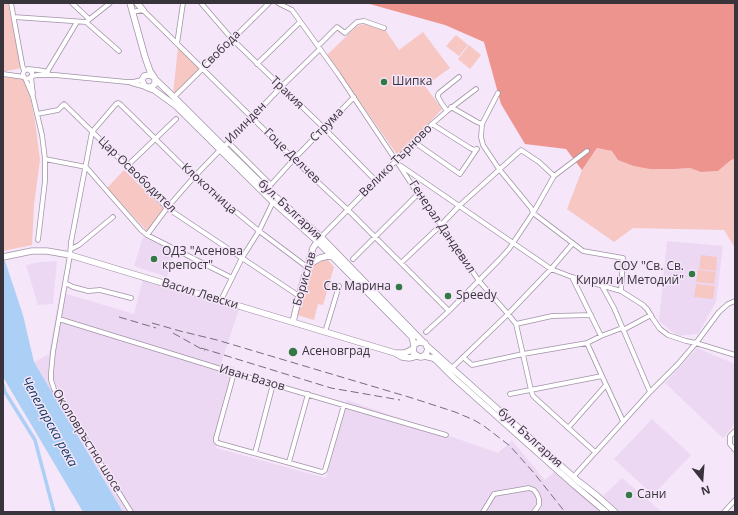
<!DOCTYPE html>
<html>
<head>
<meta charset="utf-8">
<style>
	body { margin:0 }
	#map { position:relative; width:738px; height:515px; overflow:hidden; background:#f5e6fa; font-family:"Open Sans",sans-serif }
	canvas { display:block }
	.frame { position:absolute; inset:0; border:4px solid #39333b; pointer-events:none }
	.north { position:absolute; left:682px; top:459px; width:40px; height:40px; -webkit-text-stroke:3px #f5e6fa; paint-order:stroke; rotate:163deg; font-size:11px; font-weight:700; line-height:16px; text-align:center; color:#39333b }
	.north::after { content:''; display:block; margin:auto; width:14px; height:18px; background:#39333b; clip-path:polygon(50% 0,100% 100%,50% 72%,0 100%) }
</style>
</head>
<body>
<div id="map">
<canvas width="738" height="515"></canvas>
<div class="frame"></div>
<div class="north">N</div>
</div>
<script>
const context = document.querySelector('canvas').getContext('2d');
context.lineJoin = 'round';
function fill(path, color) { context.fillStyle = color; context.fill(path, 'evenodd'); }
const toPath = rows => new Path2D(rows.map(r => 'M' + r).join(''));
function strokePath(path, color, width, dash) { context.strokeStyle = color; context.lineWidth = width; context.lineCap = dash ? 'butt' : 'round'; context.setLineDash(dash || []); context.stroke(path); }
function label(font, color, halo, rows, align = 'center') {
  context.font = font + ' "Open Sans",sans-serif'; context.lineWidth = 3; context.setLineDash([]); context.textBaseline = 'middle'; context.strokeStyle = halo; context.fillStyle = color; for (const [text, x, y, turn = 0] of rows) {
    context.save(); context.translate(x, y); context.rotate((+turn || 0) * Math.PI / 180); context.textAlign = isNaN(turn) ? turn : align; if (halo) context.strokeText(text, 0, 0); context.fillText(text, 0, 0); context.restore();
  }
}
fill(toPath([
	[143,237,174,251,167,277,134,266],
	[667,241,723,246,716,302,698,334,677,336,659,321],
	[57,261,53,304,38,305,26,265,40,262],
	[143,279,240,306,221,364,234,367,216,448,326,478,347,400,498,453,512,441,545,480,555,471,602,512,123,512,34,362,49,354,60,292,134,314],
	[697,348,735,364,735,424,723,438,665,383],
	[652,419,691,455,653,495,614,459],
	[622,478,662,512,620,512,603,496]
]), '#ecd8f3');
fill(toPath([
	[3,3,8,3,21,68,7,71,3,71],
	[365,24,386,31,399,50,423,32,450,68,425,86,442,109,398,156,327,55,357,26],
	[456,35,468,45,459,56,446,46],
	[469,45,481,55,470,69,458,59],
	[178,47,200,68,173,95],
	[3,77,24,79,28,87,35,121,40,160,34,205,32,245,17,248,3,251],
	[597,148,612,151,650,169,675,169,690,168,701,172,718,171,731,160,735,159,735,248,724,230,633,228,614,242,567,209,582,170],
	[124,170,164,209,147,231,107,188],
	[701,255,717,257,716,271,699,269],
	[327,259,334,267,323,305,318,304,314,320,297,315,310,266,318,262],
	[698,270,716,272,714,284,696,282],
	[696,284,715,286,713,299,694,297]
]), '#f7c7c3');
fill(toPath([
	[366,3,735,3,735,159,731,160,718,171,701,172,690,168,675,169,650,169,634,166,618,160,612,151,597,148,582,170,566,149,525,144,501,104,484,42,445,25]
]), '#ed948f');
fill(toPath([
	[3,255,23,315,34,362,123,512,83,512,3,377]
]), '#acd0f5');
strokePath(toPath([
	[3,385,5,392,35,440,54,512]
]), '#acd0f5', 3.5);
const minor = toPath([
	[11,3,21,58,23,68,25,70],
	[72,3,89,19],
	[201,3,232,39,324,128,376,181],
	[278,3,292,10,338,74,399,165,418,194,441,225,479,281,508,314,516,324,531,390,533,396,595,452],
	[132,12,143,10,306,171,348,210,449,311],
	[14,17,86,22,110,3],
	[86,22,119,51],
	[177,44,183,3],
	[318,46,337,27,345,33,357,22,364,21,384,28],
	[257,64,300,22],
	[29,70,32,72,32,75,30,78,26,79,24,77,23,74,24,71,28,69,38,70,48,72],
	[47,72,77,22],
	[3,74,24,77],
	[32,76,38,75,55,75,127,82,133,82,142,80],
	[31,77,33,94],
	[25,78,33,97,42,135,45,159,45,181,38,240],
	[131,83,146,87],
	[498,93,482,124,481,137,483,145,499,169,531,208,533,213,583,251,623,258,621,291],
	[174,97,269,3],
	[451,107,477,122,482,124],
	[447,111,442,104,438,97,438,95,439,93,459,77],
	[37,114,58,110,64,104,127,166,167,208,299,296],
	[432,124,470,148,474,150,477,149],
	[228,142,271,185],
	[414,142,460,174,477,149],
	[224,147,281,87,320,49],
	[45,159,86,167,141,230,147,235,232,278],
	[127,166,176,119],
	[401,166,551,269,572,277,621,291,643,305,647,309,653,319,660,329,668,335,686,341,696,343,735,355],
	[267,189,294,159,354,97],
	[147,235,167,208,194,177,220,150],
	[321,237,432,124,447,111,476,89],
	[71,249,79,245,113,217],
	[353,259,418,194],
	[401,263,441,225,459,206,521,150,539,162,554,176],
	[572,277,601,336],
	[65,283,73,287,88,291,100,290,131,298],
	[602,286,614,308,650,392],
	[221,300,242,258,259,231,273,202],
	[59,319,234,373,446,435],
	[516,324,552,316,591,315],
	[623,330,651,315],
	[325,332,339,286],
	[426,332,449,311,499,260,509,249,533,213,554,176,587,151],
	[587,343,602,376,623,421],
	[463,357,472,365,523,354,587,343,601,336,622,328],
	[452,368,508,314,551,269,573,243],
	[234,373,216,438,216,441,218,443,322,472,324,471,325,470,344,405],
	[510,394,602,376],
	[568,428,606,385],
	[735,431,730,436,730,444,735,450],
	[255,453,273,384],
	[289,462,308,394],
	[574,476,650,392,678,364,696,343,719,312,728,304,735,301],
	[131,512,54,389,51,380,51,373,53,352,70,255,71,242,92,132,116,104,118,103,120,104,194,177,259,231,307,267],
	[483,512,494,494,529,488,534,490,537,494,539,499,539,505,534,512],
	[724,512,735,500]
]);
const secondary = toPath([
	[130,3,145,57,150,71,154,77,155,79,155,84,151,87,146,87,144,85,142,80,144,76,149,75,154,77],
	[137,3,143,10],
	[155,79,179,102,225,148,267,189,321,237,423,342],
	[148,88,154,90,176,106,273,202,317,241,412,337,414,345,413,352,416,355,420,357,422,357,426,354,428,349,425,343,419,342,414,345],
	[3,257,32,251,47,251,70,255,395,353,402,357,409,358,417,356],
	[308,265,320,258,328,256,333,257],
	[293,322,299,296,313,248,319,239],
	[427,346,578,481,596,495,615,512],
	[397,353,405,353,413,349],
	[424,356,433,358,436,360,454,378,574,485,606,512]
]);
strokePath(minor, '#a194a7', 5.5);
strokePath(secondary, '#a194a7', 7);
strokePath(minor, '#fff', 4);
strokePath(secondary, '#fff', 5.5);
strokePath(toPath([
	[119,317,156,328],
	[152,323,180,331,217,340,412,398,455,412,474,420,484,426,510,446,534,473,565,512],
	[173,333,205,351],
	[201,348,331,388,400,400]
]), '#766d79', 1, [8, 4]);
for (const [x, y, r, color] of [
	[384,82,4,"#327945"],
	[154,259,4,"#327945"],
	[692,274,4,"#327945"],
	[399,287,4,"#327945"],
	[448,296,4,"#327945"],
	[293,352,5,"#327945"],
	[629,495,4,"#327945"]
]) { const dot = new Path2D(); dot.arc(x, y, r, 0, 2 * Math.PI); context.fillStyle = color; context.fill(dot); strokePath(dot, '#f5e6fa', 1.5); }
label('12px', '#39333b', '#f5e6fa', [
	["Свобода",221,50,-45],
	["Тракия",287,93,44],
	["Илинден",246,123,-46],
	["Струма",327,125,-46],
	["Гоце Делчев",292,156,44],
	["Велико Търново",396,161,-45],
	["Цар Освободител",137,175,44],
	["Клокотница",209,189,42],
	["бул. България",290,210,43],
	["Генерал Дандевил",442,227,56],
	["Борислав",305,279,-74],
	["Васил Левски",200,294,17],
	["Иван Вазов",252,378,16],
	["бул. България",530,438,42],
	["Околовръстно шосе",87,441,58]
]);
label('12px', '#39333b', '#f5e6fa', [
	["Шипка",392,82],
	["ОДЗ \"Асенова",162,252],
	["крепост\"",162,266],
	["СОУ \"Св. Св.",684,267,"right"],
	["Кирил и Методий\"",684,281,"right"],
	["Св. Марина",391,287,"right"],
	["Speedy",456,296],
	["Асеновград",302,352],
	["Сани",637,495]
], 'left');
label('italic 13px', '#103b63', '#f5e6fa', [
	["Чепеларска река",49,422,61]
]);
</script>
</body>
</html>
